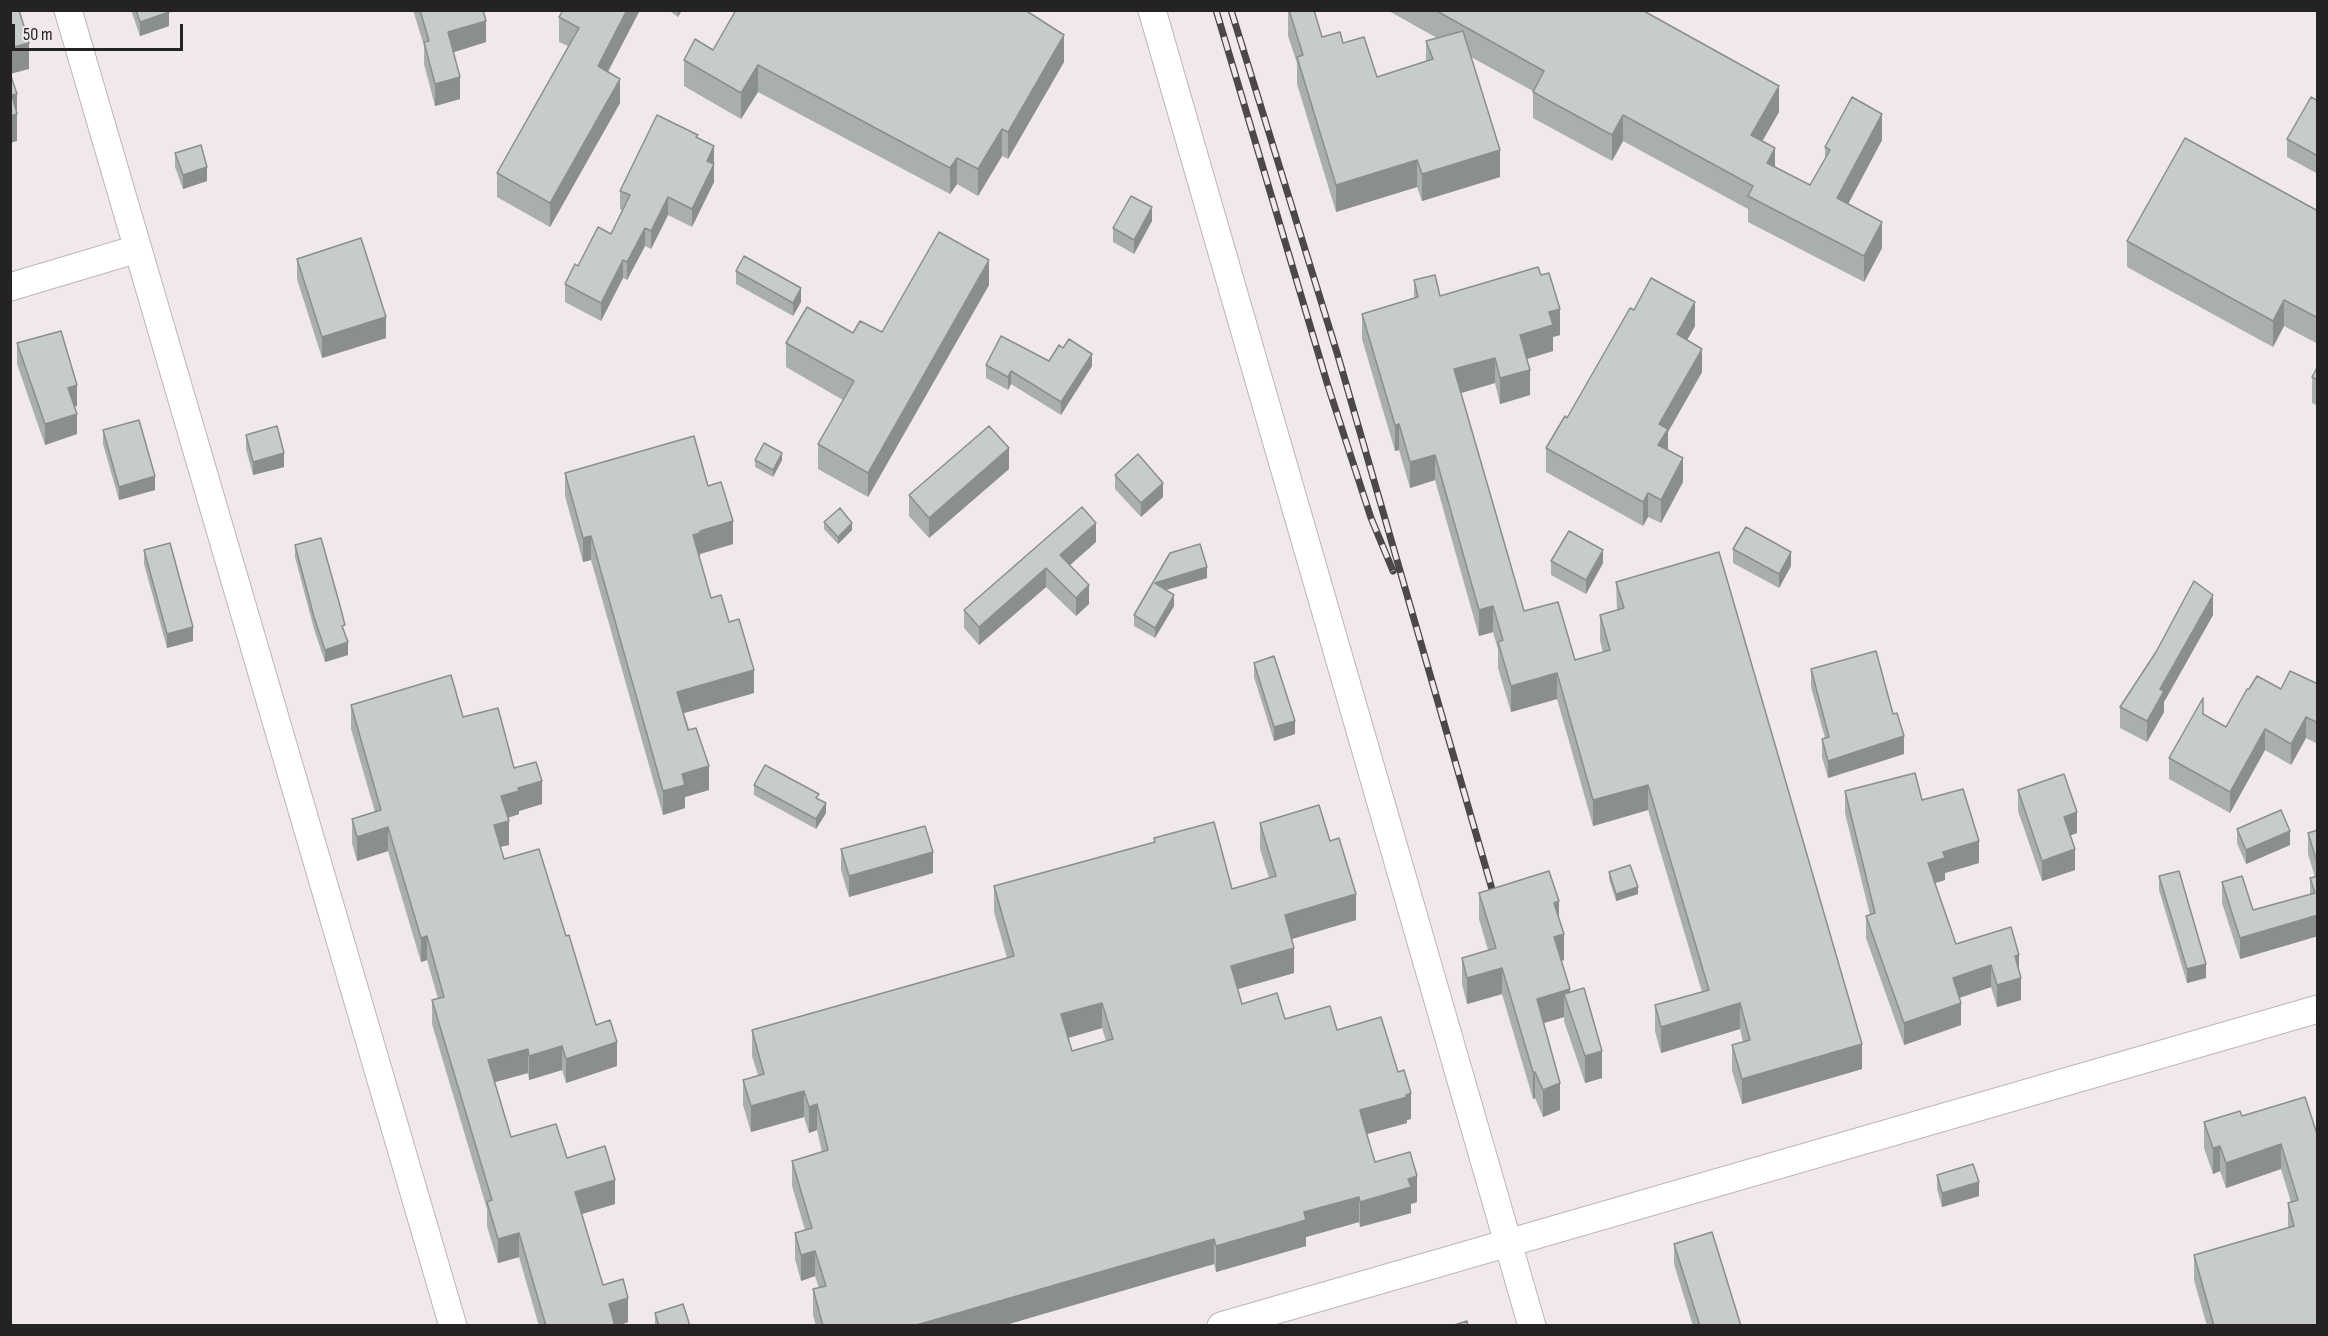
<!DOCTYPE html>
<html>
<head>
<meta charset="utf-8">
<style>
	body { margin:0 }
	#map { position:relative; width:2328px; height:1336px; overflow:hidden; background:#f0e8e9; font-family:"Sofia Sans Condensed",sans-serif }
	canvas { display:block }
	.frame { position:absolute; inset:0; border:12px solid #252222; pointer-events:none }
	.scale { position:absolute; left:12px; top:24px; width:171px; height:27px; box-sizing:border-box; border:3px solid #252222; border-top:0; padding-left:8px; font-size:18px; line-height:21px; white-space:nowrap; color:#252222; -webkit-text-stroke:4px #f0e8e9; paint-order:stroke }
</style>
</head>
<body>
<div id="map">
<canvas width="2328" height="1336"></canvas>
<div class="frame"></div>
<div class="scale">50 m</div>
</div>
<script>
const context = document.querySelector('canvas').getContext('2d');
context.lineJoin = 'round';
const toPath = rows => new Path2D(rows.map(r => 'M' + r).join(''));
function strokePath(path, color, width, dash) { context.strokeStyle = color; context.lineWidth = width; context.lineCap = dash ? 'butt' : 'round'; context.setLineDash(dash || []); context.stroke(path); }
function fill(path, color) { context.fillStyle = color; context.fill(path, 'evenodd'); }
const minor = toPath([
	[68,10,453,1326],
	[1152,10,1532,1326],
	[10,287,137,249],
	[1221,1326,2318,1009]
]);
strokePath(minor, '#bdb5b6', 29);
strokePath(minor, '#fff', 27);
const rail = toPath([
	[1216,10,1328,386,1371,518,1393,571],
	[1231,10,1338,356,1496,903]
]);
strokePath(rail, '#4c4848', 7);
strokePath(rail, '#f0e8e9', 4.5, [14]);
fill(toPath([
	[131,10,168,10,169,26,140,36],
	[413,10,483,10,486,42,454,52,460,99,435,106,424,64,424,46],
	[640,10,607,72,620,103,550,227,497,197,497,173,568,46,559,42,559,17],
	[668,10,682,10,678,17],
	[1288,10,1322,37,1343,43,1377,77,1426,61,1426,41,1437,38,1387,10,1642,10,1779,112,1762,141,1775,167,1810,185,1825,159,1825,147,1882,140,1848,204,1882,248,1864,282,1748,222,1748,209,1623,141,1612,161,1533,118,1533,91,1471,57,1500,177,1422,201,1417,187,1336,212,1297,84,1297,63,1288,36],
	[713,50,1064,62,1008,159,1002,156,978,196,957,184,950,194,758,92,741,119,684,86,684,60],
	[2318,101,2318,174,2287,157,2287,139],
	[698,138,714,164,714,182,692,227,668,215,651,249,645,246,627,280,623,278,601,321,565,302,565,284,578,266,611,234,622,210,620,209,620,191],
	[175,153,207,181,183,189,175,167],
	[2318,211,2318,344,2284,326,2273,347,2127,267,2127,241],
	[1152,221,1134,254,1113,242,1113,228],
	[297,259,386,338,322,358,297,279],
	[736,271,801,302,793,316,736,284],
	[1414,280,1440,296,1560,335,1553,337,1553,351,1527,359,1530,395,1500,404,1495,383,1461,393,1524,611,1575,660,1603,652,1600,641,1600,615,1617,610,1616,582,1862,1069,1742,1104,1732,1071,1732,1045,1743,1042,1740,1029,1661,1053,1655,1031,1655,1005,1702,992,1648,810,1593,826,1557,699,1511,712,1498,668,1498,649,1493,632,1479,636,1435,480,1410,488,1399,450,1395,451,1362,339,1362,314,1414,299],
	[989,285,868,497,818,469,818,444,843,400,786,367,786,343,853,333,882,332],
	[1634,310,1695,326,1687,340,1702,372,1668,432,1668,450,1683,482,1661,523,1648,517,1643,526,1546,472,1546,448,1567,418],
	[17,343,77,406,74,406,77,434,45,445,17,364],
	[1049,361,1092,366,1061,415,1011,384,1008,390,986,378,986,365],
	[2318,366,2318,406,2312,403,2312,377],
	[103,430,155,490,119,500,103,444],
	[246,435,284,467,253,475,246,449],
	[755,460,782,460,773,477,755,467],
	[1009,469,929,538,909,516,909,495],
	[565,473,708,486,733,544,700,554,700,557,699,557,711,598,729,622,754,693,684,713,709,790,685,797,685,808,663,815,591,560,583,562,565,496],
	[1115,475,1163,497,1141,517,1115,489],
	[824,522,852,530,838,544,824,529],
	[1096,542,1070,565,1089,604,1076,616,1046,587,979,645,964,628,964,610],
	[295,545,345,633,348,655,325,662,314,629,295,557],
	[1733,549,1791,566,1779,588,1733,563],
	[144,550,193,641,167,648,144,564],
	[1170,553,1207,578,1166,590,1174,606,1155,638,1134,626,1134,615],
	[1551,561,1603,563,1586,594,1551,575],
	[2213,615,2164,702,2164,712,2147,742,2120,728,2120,707],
	[1254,663,1295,734,1274,741,1254,677],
	[1811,669,1904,754,1828,778,1822,757,1822,739,1825,738,1811,687],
	[2318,684,2318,744,2306,738,2291,765,2265,750,2230,813,2169,779,2169,758,2203,714,2226,727,2249,689,2281,689],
	[351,705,463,717,514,768,542,804,519,811,519,814,508,818,509,845,500,847,504,859,566,936,596,1025,617,1066,566,1083,562,1070,529,1080,528,1073,495,1082,511,1137,567,1158,615,1204,582,1214,603,1285,628,1322,617,1326,539,1326,519,1257,498,1263,487,1226,487,1209,432,1024,432,1000,438,999,427,960,421,962,388,851,357,861,352,843,352,819,375,812,351,729],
	[754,785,819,799,826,813,816,829,754,795],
	[2018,790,2077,833,2070,835,2075,870,2042,881,2018,811],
	[1845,791,1922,800,1979,863,1945,873,1945,880,1935,883,1956,944,2019,973,2021,1000,1997,1007,1991,987,1959,998,1961,1025,1904,1045,1866,938,1866,916,1870,915,1845,813],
	[1260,823,1330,841,1356,920,1292,939,1294,973,1238,989,1242,1004,1285,1019,1337,1030,1411,1119,1407,1120,1407,1123,1366,1134,1375,1162,1417,1202,1411,1204,1411,1213,1360,1227,1359,1222,1306,1237,1306,1246,1216,1272,1214,1264,1002,1326,816,1326,813,1315,813,1289,819,1288,815,1276,801,1281,795,1259,795,1233,805,1230,792,1186,792,1161,822,1152,817,1130,809,1133,804,1117,751,1132,743,1105,743,1080,758,1075,752,1056,752,1030,1007,958,994,912,994,886,1154,842,1154,838,1232,889,1269,878,1260,849],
	[1102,1028,1106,1041,1072,1051,1068,1038],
	[2237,829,2290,845,2246,864,2237,843],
	[2318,830,2318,936,2240,959,2222,903,2222,882,2253,910,2310,894,2310,878,2315,877,2308,854,2308,833],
	[841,849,933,873,849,897,841,870],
	[1609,872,1638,894,1616,901,1609,879],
	[2159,876,2206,978,2187,983,2159,890],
	[1479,893,1559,919,1564,960,1561,961,1570,992,1602,1078,1585,1083,1564,1021,1564,1017,1544,1023,1560,1110,1543,1117,1535,1098,1533,1099,1502,994,1467,1004,1462,984,1462,958,1488,950,1479,919],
	[2305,1097,2318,1326,2207,1326,2194,1280,2194,1255,2288,1228,2288,1203,2291,1202,2281,1169,2226,1188,2220,1171,2213,1174,2204,1148,2204,1122,2242,1116],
	[1937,1175,1979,1196,1942,1207,1937,1189],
	[1674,1244,1741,1326,1693,1326,1674,1264],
	[655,1313,690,1326,655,1326]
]), '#a9afad');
fill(toPath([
	[627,10,640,10,598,91,598,66],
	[678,10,682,10,678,17],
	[169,12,169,26,140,36,140,22],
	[486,21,486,42,448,54,448,32],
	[1064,35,1064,62,1008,159,1008,132],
	[29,43,29,69,10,74,10,48],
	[758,65,758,92,741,119,741,93],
	[460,77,460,99,435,106,435,84],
	[620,79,620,103,550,227,550,203],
	[1779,86,1779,112,1751,161,1751,135],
	[17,94,17,141,10,143,12,95],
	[1882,114,1882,140,1837,225,1837,198],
	[1623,115,1623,141,1612,161,1612,135],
	[1002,129,1002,156,978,196,978,169],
	[714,146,714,182,692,227,692,209,707,161],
	[1775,148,1775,174,1767,163],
	[1500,150,1500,177,1422,201,1422,174],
	[957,158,957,184,950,194,950,168],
	[1417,160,1417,187,1336,212,1336,185],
	[207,167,207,181,183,189,183,175],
	[668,197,668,215,651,249,651,231],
	[1152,207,1152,221,1134,254,1134,240],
	[1882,222,1882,248,1864,282,1864,256],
	[645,228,645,246,627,280,627,262],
	[623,260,623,278,601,321,601,303],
	[989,260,989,285,868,497,868,473],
	[801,288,801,302,793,316,793,303],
	[2284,300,2284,326,2273,347,2273,321],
	[1695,302,1695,326,1677,358,1677,334],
	[1560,309,1560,335,1553,337,1553,351,1520,361,1520,335,1549,312],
	[386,317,386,338,322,358,322,337],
	[1702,349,1702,372,1668,432,1668,453,1658,469,1659,424],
	[1092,354,1092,366,1061,415,1061,402],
	[1495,358,1495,383,1454,395,1454,369],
	[1530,370,1530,395,1500,404,1500,378],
	[1011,371,1011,384,1008,390,1008,377],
	[77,385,77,406,68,409,68,388],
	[77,414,77,434,45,445,45,424],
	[1399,424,1399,450,1395,451,1395,425],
	[1009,448,1009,469,929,538,929,518],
	[284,453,284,467,253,475,253,462],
	[782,453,782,460,773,477,773,470],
	[1435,455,1435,480,1410,488,1410,462],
	[1683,458,1683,482,1661,523,1661,500],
	[155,476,155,490,119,500,119,487],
	[1163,483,1163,497,1141,517,1141,503],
	[1648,493,1648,517,1643,526,1643,502],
	[733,521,733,544,700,554,700,557,693,559,693,535,700,531],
	[852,523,852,530,838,544,838,537],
	[1096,523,1096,542,1060,574,1060,555],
	[591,536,591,560,583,562,583,538],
	[1603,550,1603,563,1586,594,1586,580],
	[1791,552,1791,566,1779,588,1779,574],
	[12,559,12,580,10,580,10,560],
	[1207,567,1207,578,1155,593,1155,583],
	[1046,568,1046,587,979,645,979,627],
	[1089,585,1089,604,1076,616,1076,598],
	[1174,595,1174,606,1155,638,1155,628],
	[2213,595,2213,615,2164,702,2164,712,2147,742,2147,721,2160,689],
	[1493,606,1493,632,1479,636,1479,610],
	[193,627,193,641,167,648,167,634],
	[348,642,348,655,325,662,325,650],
	[754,670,754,693,677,715,677,692],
	[1557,673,1557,699,1511,712,1511,686],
	[2306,717,2306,738,2291,765,2291,744],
	[1295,721,1295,734,1274,741,1274,727],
	[2265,729,2265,750,2230,813,2230,792],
	[1904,736,1904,754,1828,778,1828,761],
	[709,766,709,790,685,797,685,808,663,815,663,791,682,774],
	[542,781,542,804,519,811,519,814,501,820,501,796,518,788],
	[1648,785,1648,810,1593,826,1593,800],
	[826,803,826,813,816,829,816,819],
	[2077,812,2077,833,2064,838,2064,817],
	[509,821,509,845,494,848,494,825],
	[388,827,388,851,357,861,357,837],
	[2290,831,2290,845,2246,864,2246,850],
	[1979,841,1979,863,1945,873,1945,880,1928,885,1928,863,1943,852],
	[2075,849,2075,870,2042,881,2042,861],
	[933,852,933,873,849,897,849,876],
	[1638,887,1638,894,1616,901,1616,894],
	[1356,894,1356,920,1285,941,1285,915],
	[1559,901,1559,927,1554,903],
	[2318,915,2318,936,2240,959,2240,938],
	[1564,934,1564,960,1554,963,1554,937],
	[427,936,427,960,421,962,421,938],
	[1294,948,1294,973,1231,991,1231,966],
	[2019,955,2019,977,2015,956],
	[2206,964,2206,978,2187,983,2187,969],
	[1991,965,1991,987,1953,1000,1953,978],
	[1502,968,1502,994,1467,1004,1467,978],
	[2021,978,2021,1000,1997,1007,1997,985],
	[1570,989,1570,1010,1564,994,1564,1017,1537,1025,1537,999],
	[1102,1003,1102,1028,1061,1040,1061,1014],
	[1740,1003,1740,1029,1661,1053,1661,1027],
	[1961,1003,1961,1025,1904,1045,1904,1023],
	[617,1042,617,1066,566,1083,566,1059],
	[1862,1044,1862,1069,1742,1104,1742,1079],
	[562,1046,562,1070,529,1080,529,1056],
	[528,1049,528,1073,488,1084,488,1060],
	[1602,1051,1602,1078,1585,1083,1585,1056],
	[1533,1072,1535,1072,1535,1098,1533,1099],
	[1560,1083,1560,1110,1543,1117,1543,1090],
	[804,1091,804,1117,751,1132,751,1106],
	[1411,1093,1411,1119,1407,1120,1407,1123,1360,1136,1360,1110],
	[817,1104,817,1130,809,1133,809,1107],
	[2281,1144,2281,1169,2226,1188,2226,1163],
	[2220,1146,2220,1171,2213,1174,2213,1148],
	[1417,1176,1417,1202,1411,1204,1411,1213,1360,1227,1360,1202,1408,1179],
	[615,1180,615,1204,575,1216,575,1192],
	[1979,1182,1979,1196,1942,1207,1942,1193],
	[1359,1197,1359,1222,1306,1237,1306,1246,1216,1272,1216,1246,1304,1212],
	[519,1233,519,1257,498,1263,498,1239],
	[1214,1239,1214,1264,1002,1326,913,1326],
	[815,1251,815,1276,801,1281,801,1255],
	[628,1298,628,1322,617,1326,609,1326,609,1304]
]), '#8a8f8d');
const building = toPath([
	[10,10,19,10,29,43,10,48,10,10],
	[136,10,168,10,169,12,140,22,136,10],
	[420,10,483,10,486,21,448,32,460,77,435,84,424,42,429,41,420,10],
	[563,10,627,10,598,66,620,79,550,203,497,173,579,28,559,17,563,10],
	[736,10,1025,10,1064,35,1008,132,1002,129,978,169,957,158,950,168,758,65,741,93,684,60,695,39,713,50,736,10],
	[1289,10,1314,10,1322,37,1340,32,1343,43,1364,37,1377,77,1433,59,1426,41,1463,31,1500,150,1422,174,1417,160,1336,185,1297,57,1303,55,1289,10],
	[1435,10,1642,10,1779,86,1751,135,1775,148,1767,163,1810,185,1830,150,1825,147,1852,97,1882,114,1837,198,1882,222,1864,256,1748,196,1753,186,1623,115,1612,135,1533,92,1544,71,1435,10],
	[10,73,17,94,12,95,17,114,10,116,10,73],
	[2311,97,2318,101,2318,156,2287,139,2311,97],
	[657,115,698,135,696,137,714,146,707,161,714,164,692,209,668,197,651,231,645,228,627,262,623,260,601,303,565,284,575,264,578,266,598,227,611,234,630,195,620,191,657,115],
	[2185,138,2318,211,2318,318,2284,300,2273,321,2127,241,2185,138],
	[201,145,207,167,183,175,175,153,201,145],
	[1131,196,1152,207,1134,240,1113,228,1131,196],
	[939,232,989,260,868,473,818,444,854,381,786,343,807,307,853,333,860,321,882,332,939,232],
	[361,238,386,317,322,337,297,259,361,238],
	[744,256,801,288,793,303,736,271,744,256],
	[1538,267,1541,275,1549,273,1560,309,1549,312,1553,325,1520,335,1530,370,1500,378,1495,358,1454,369,1524,611,1558,602,1575,660,1610,650,1600,615,1624,608,1616,582,1719,552,1862,1044,1742,1079,1732,1045,1750,1040,1740,1003,1661,1027,1655,1005,1709,990,1648,785,1593,800,1557,673,1511,686,1498,642,1503,640,1493,606,1479,610,1435,455,1410,462,1399,424,1395,425,1362,314,1418,297,1414,280,1435,275,1440,296,1538,267],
	[1651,278,1695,302,1677,334,1702,349,1659,424,1668,429,1658,445,1683,458,1661,500,1648,493,1643,502,1546,448,1565,416,1567,418,1630,308,1634,310,1651,278],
	[61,331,77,385,68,388,77,414,45,424,17,343,61,331],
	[1001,336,1049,361,1059,345,1063,348,1069,339,1092,354,1061,402,1011,371,1008,377,986,365,1001,336],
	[2318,366,2318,380,2312,377,2318,366],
	[139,420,155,476,119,487,103,430,139,420],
	[277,426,284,453,253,462,246,435,277,426],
	[989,426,1009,448,929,518,909,495,989,426],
	[694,436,708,486,721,482,733,521,700,531,700,533,693,535,711,598,721,595,729,622,739,619,754,670,677,692,688,730,696,728,709,766,682,774,685,785,663,791,591,536,583,538,565,473,694,436],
	[764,443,782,453,773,470,755,460,764,443],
	[1138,454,1163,483,1141,503,1115,475,1138,454],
	[1082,507,1096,523,1060,555,1089,585,1076,598,1046,568,979,627,964,610,1082,507],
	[840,508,852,523,838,537,824,522,840,508],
	[1746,527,1791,552,1779,574,1733,549,1746,527],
	[1569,531,1603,550,1586,580,1551,561,1569,531],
	[321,538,339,602,345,625,342,626,348,642,325,650,314,617,295,545,321,538],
	[170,543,193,627,167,634,144,550,170,543],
	[1200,544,1207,567,1155,583,1174,595,1155,628,1134,615,1170,553,1200,544],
	[2194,581,2213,595,2160,689,2164,691,2147,721,2120,707,2156,652,2194,581],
	[1876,651,1893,714,1897,713,1904,736,1828,761,1822,739,1829,737,1811,669,1876,651],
	[1274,656,1295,721,1274,727,1254,663,1274,656],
	[2290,671,2318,684,2318,723,2306,717,2291,744,2265,729,2230,792,2169,758,2203,698,2203,714,2226,727,2247,689,2249,689,2257,676,2281,689,2290,671],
	[451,675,463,717,498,708,514,768,536,762,542,781,518,788,519,791,501,796,509,821,494,825,504,859,539,849,566,936,569,935,596,1025,610,1020,617,1042,566,1059,562,1046,529,1056,528,1049,488,1060,511,1137,556,1124,567,1158,605,1146,615,1180,575,1192,603,1285,623,1279,628,1298,609,1304,615,1326,546,1326,519,1233,498,1239,487,1202,492,1200,432,1000,444,997,427,936,421,938,388,827,357,837,352,819,381,810,351,705,451,675],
	[765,765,819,794,816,798,826,803,816,819,754,785,765,765],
	[1915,773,1922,800,1963,789,1979,841,1943,852,1945,858,1928,863,1956,944,2011,927,2019,955,2015,956,2021,978,1997,985,1991,965,1953,978,1961,1003,1904,1023,1866,916,1875,913,1845,791,1915,773],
	[2064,774,2077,812,2064,817,2075,849,2042,861,2018,790,2064,774],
	[1319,805,1330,841,1339,838,1356,894,1285,915,1294,948,1231,966,1242,1004,1277,993,1285,1019,1330,1006,1337,1030,1381,1017,1398,1072,1404,1070,1411,1093,1406,1095,1407,1097,1360,1110,1362,1118,1375,1162,1410,1152,1417,1176,1408,1179,1411,1187,1360,1202,1359,1197,1304,1212,1306,1220,1216,1246,1214,1239,913,1326,823,1326,813,1289,826,1286,815,1251,801,1255,795,1233,812,1228,792,1161,828,1150,817,1104,809,1107,804,1091,751,1106,743,1080,764,1074,752,1030,1014,956,994,886,1155,842,1154,838,1214,822,1232,889,1276,876,1260,823,1319,805],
	[1102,1003,1113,1039,1072,1051,1061,1014,1102,1003],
	[2281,810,2290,831,2246,850,2237,829,2281,810],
	[925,826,933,852,849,876,841,849,925,826],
	[2318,830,2318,865,2308,833,2318,830],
	[1630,865,1638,887,1616,894,1609,872,1630,865],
	[1549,871,1559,901,1554,903,1564,934,1554,937,1570,989,1537,999,1560,1083,1543,1090,1535,1072,1533,1072,1502,968,1467,978,1462,958,1496,948,1479,893,1549,871],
	[2179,871,2206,964,2187,969,2159,876,2179,871],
	[2242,876,2253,910,2315,893,2310,878,2318,876,2318,915,2240,938,2222,882,2242,876],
	[1584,988,1602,1051,1585,1056,1564,994,1584,988],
	[2305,1097,2318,1137,2318,1326,2214,1326,2194,1255,2294,1226,2288,1203,2298,1200,2281,1144,2226,1163,2220,1146,2213,1148,2204,1122,2240,1111,2242,1116,2305,1097],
	[1973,1164,1979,1182,1942,1193,1937,1175,1973,1164],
	[1712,1232,1741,1326,1700,1326,1674,1244,1712,1232],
	[683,1304,690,1326,659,1326,655,1313,683,1304],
	[1467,1321,1468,1326,1451,1326,1467,1321]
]);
fill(building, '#c5ccc9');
strokePath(building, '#8a8f8d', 1.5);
</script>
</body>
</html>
